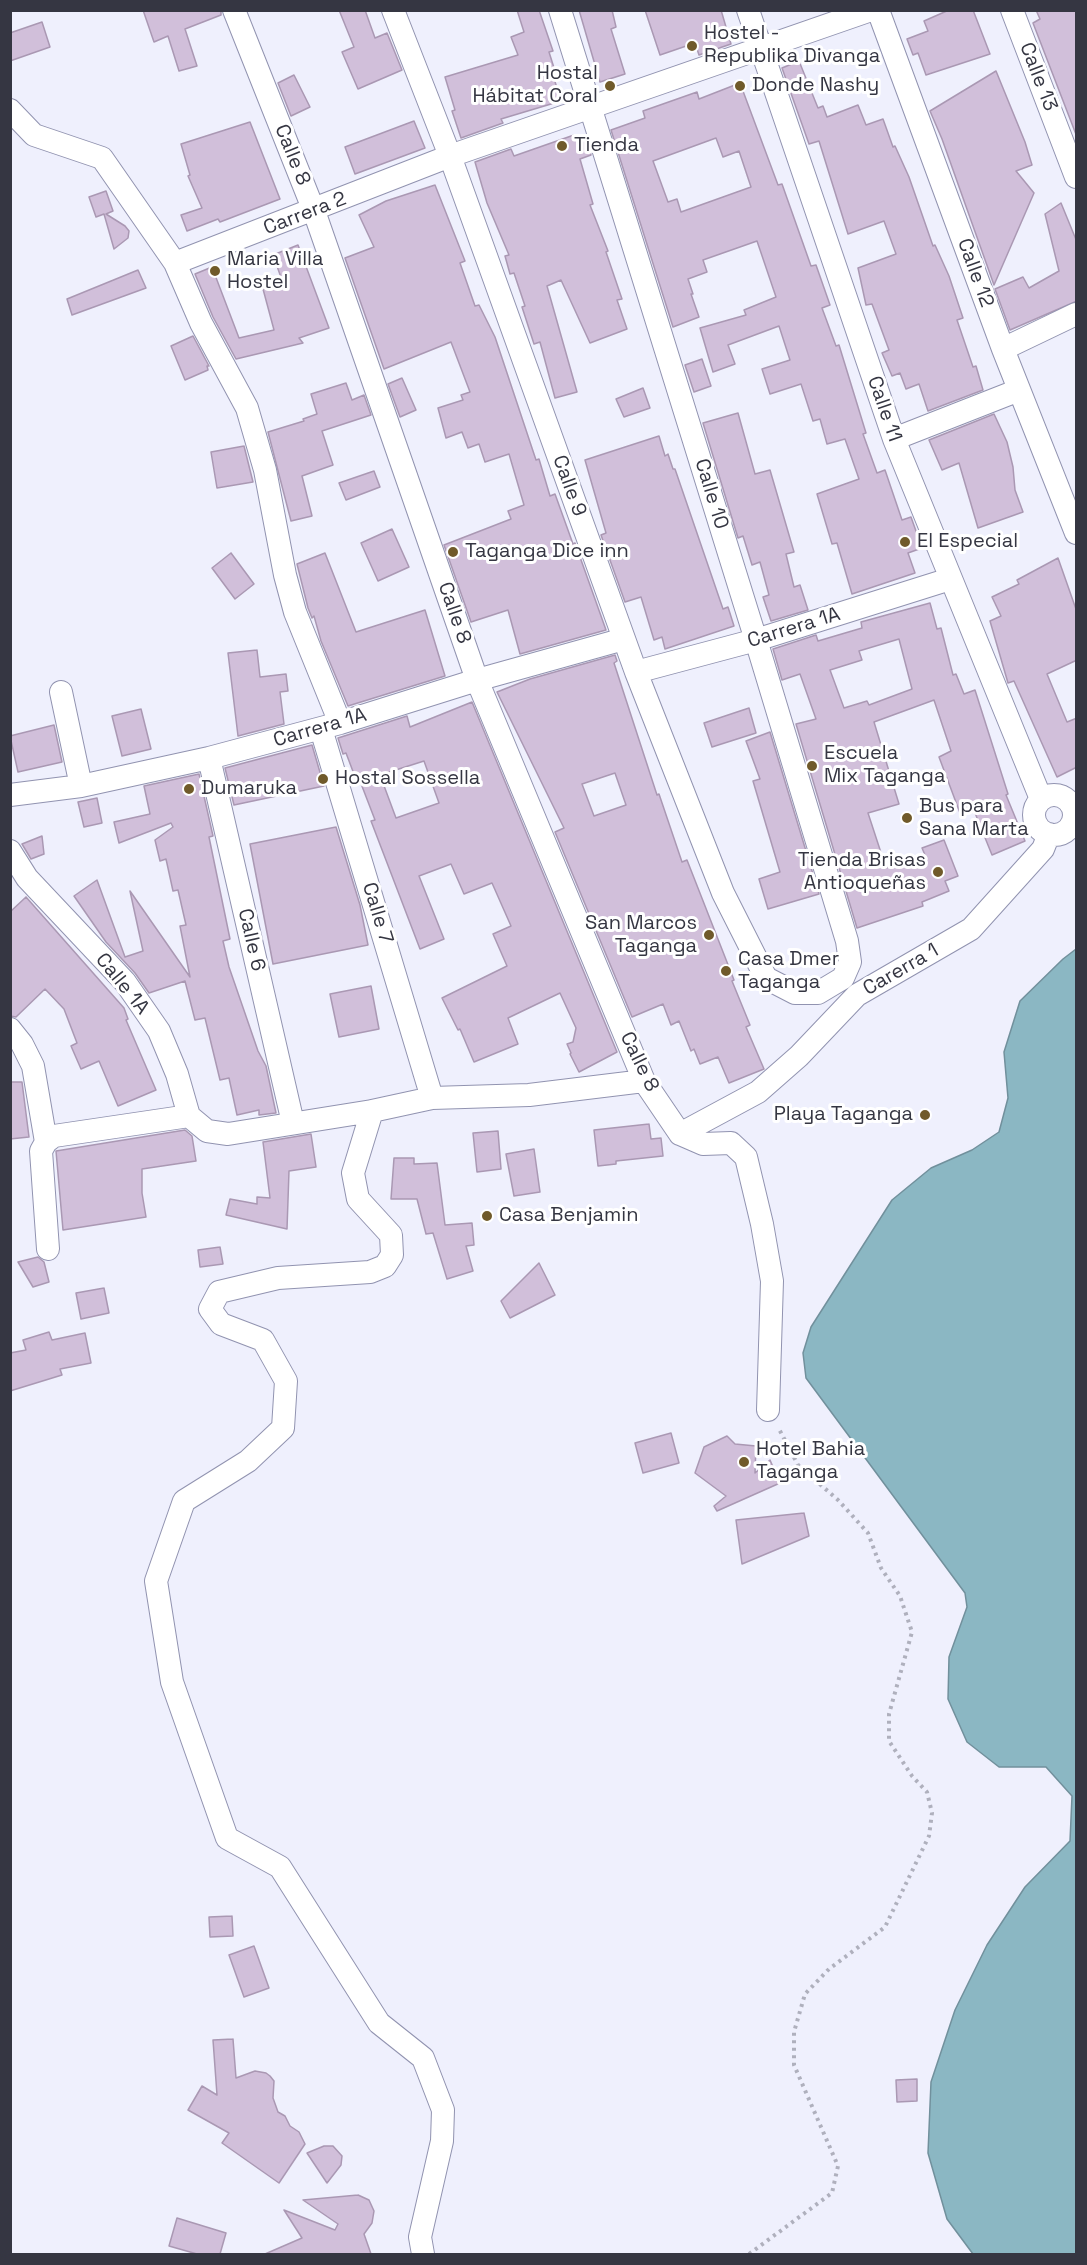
<!DOCTYPE html>
<html>
<head>
<meta charset="utf-8">
<style>
	body { margin:0 }
	#map { position:relative; width:1087px; height:2265px; overflow:hidden; background:#eff0fd; font-family:"Space Grotesk",sans-serif }
	canvas { display:block }
	.frame { position:absolute; inset:0; border:12px solid #353642; pointer-events:none }
</style>
</head>
<body>
<div id="map">
<canvas width="1087" height="2265"></canvas>
<div class="frame"></div>
</div>
<script>
const context = document.querySelector('canvas').getContext('2d');
context.lineJoin = 'round';
function fill(path, color) { context.fillStyle = color; context.fill(path, 'evenodd'); }
const toPath = rows => new Path2D(rows.map(r => 'M' + r).join(''));
function strokePath(path, color, width, dash) { context.strokeStyle = color; context.lineWidth = width; context.lineCap = dash ? 'butt' : 'round'; context.setLineDash(dash || []); context.stroke(path); }
function label(font, color, halo, rows, align = 'center') {
  context.font = font + ' "Space Grotesk",sans-serif'; context.lineWidth = 6; context.setLineDash([]); context.textBaseline = 'middle'; context.strokeStyle = halo; context.fillStyle = color; for (const [text, x, y, turn = 0] of rows) {
    context.save(); context.translate(x, y); context.rotate((+turn || 0) * Math.PI / 180); context.textAlign = isNaN(turn) ? turn : align; if (halo) context.strokeText(text, 0, 0); context.fillText(text, 0, 0); context.restore();
  }
}
const water = toPath([
	[1076,949,1076,2254,973,2254,947,2219,928,2153,931,2082,955,2010,987,1945,1025,1887,1070,1841,1072,1796,1046,1767,999,1767,967,1742,948,1699,949,1657,967,1607,965,1593,806,1378,803,1353,811,1327,892,1200,931,1168,972,1150,999,1132,1008,1098,1004,1052,1020,1001,1063,959,1076,949]
]);
fill(water, '#8bb7c3');
strokePath(water, '#71909c', 1.5);
const building = toPath([
	[143,10,221,10,221,15,185,29,197,66,179,71,168,36,154,42,143,10],
	[339,10,365,10,375,38,387,33,402,70,358,89,342,52,354,47,339,10],
	[517,10,539,10,553,51,549,52,555,71,552,72,561,101,501,119,503,123,461,138,452,111,455,110,445,77,518,55,511,37,524,32,517,10],
	[579,10,612,10,616,27,611,29,625,74,600,82,579,10],
	[645,10,721,10,731,44,699,55,695,43,660,55,645,10],
	[949,10,973,10,990,54,926,75,918,53,913,55,907,39,928,31,924,21,949,10],
	[1036,10,1077,10,1077,137,1033,23,1040,19,1036,10],
	[42,22,50,47,10,61,10,33,42,22],
	[799,61,818,108,823,106,827,117,858,105,866,125,883,119,893,147,895,146,909,177,933,246,935,245,949,276,963,318,957,320,973,367,976,366,983,390,928,411,919,384,906,389,900,373,892,376,882,353,889,350,872,304,866,305,858,268,896,254,884,221,848,234,819,141,809,144,782,68,799,61],
	[996,71,1025,142,1032,165,1016,171,1034,193,994,285,942,139,930,111,996,71],
	[294,75,310,107,291,116,278,83,294,75],
	[740,83,778,185,782,184,811,266,816,265,830,305,822,308,836,346,839,345,866,433,863,434,877,473,885,470,902,520,911,517,922,548,908,553,915,573,852,594,837,543,832,544,817,494,859,479,845,439,827,444,820,419,813,421,801,384,770,394,762,369,790,360,779,326,728,345,735,364,713,372,700,328,746,315,744,310,776,297,757,241,703,260,707,272,688,279,693,294,691,294,699,317,673,327,611,130,645,118,643,111,697,92,699,99,740,83],
	[716,138,723,157,739,151,751,187,681,212,677,199,668,202,653,161,716,138],
	[414,121,425,148,355,174,345,147,414,121],
	[250,122,280,199,220,222,218,219,187,231,181,215,202,208,188,176,190,175,181,144,250,122],
	[574,135,577,142,586,139,591,155,580,159,593,204,590,205,608,251,606,252,622,299,617,300,627,329,590,343,561,280,547,286,577,392,555,398,540,342,534,344,522,307,525,306,514,273,510,274,505,256,509,255,487,203,475,162,511,149,514,156,574,135],
	[435,185,465,261,460,263,475,306,479,305,495,337,536,460,539,459,550,496,555,494,573,544,575,543,606,630,520,654,508,610,471,622,444,545,511,519,508,511,524,505,509,454,485,462,479,444,468,448,462,432,446,438,438,408,463,400,461,395,470,392,451,342,384,369,345,258,374,247,359,215,386,201,435,185],
	[106,191,113,211,106,214,125,226,129,231,128,238,114,249,104,214,96,217,89,197,106,191],
	[1061,203,1077,242,1077,301,1010,330,995,289,1023,277,1029,288,1059,271,1045,214,1061,203],
	[298,245,329,328,299,338,303,343,236,359,213,317,195,274,212,267,239,338,274,330,263,289,283,283,273,255,298,245],
	[138,270,146,288,72,315,67,299,138,270],
	[193,336,209,366,207,366,208,370,185,380,171,346,193,336],
	[702,359,711,386,694,392,685,365,702,359],
	[402,378,416,410,400,417,388,384,402,378],
	[346,383,352,400,364,395,371,415,322,431,333,465,302,476,312,516,291,521,268,432,304,421,303,419,317,414,311,394,346,383],
	[643,388,650,408,624,417,616,399,643,388],
	[738,413,755,474,770,470,794,552,786,554,794,587,800,585,808,610,771,621,763,597,769,595,760,562,752,565,743,536,738,538,703,423,738,413],
	[994,414,1007,442,1013,467,1015,490,1023,512,978,528,959,463,942,470,929,440,994,414],
	[659,436,665,456,668,454,673,469,675,469,723,609,728,607,734,626,665,649,662,637,654,640,641,597,625,602,601,535,606,533,585,460,659,436],
	[244,446,253,482,217,488,211,452,244,446],
	[374,471,380,487,346,500,339,483,374,471],
	[392,529,409,567,378,581,361,543,392,529],
	[231,553,254,584,235,599,212,568,231,553],
	[325,553,356,632,425,610,445,676,348,706,321,641,314,616,312,618,308,608,297,564,325,553],
	[1058,558,1077,612,1077,660,1047,674,1067,722,1077,718,1077,767,1057,777,1014,681,1008,683,990,621,1001,616,992,597,1019,584,1017,580,1058,558],
	[930,603,937,629,941,628,953,675,956,674,964,694,975,690,1008,794,1006,795,1025,841,992,855,973,808,960,813,939,757,951,751,934,700,874,722,899,804,868,813,886,868,925,855,922,848,944,840,958,876,945,881,949,891,922,902,923,906,857,928,796,724,816,719,800,674,782,680,773,649,816,635,818,641,862,628,861,622,930,603],
	[899,639,912,689,869,705,867,701,844,708,830,670,862,660,859,651,899,639],
	[257,650,260,677,286,674,288,691,280,692,284,724,238,736,228,653,257,650],
	[615,655,617,661,614,663,657,795,659,794,682,862,687,860,734,980,732,981,750,1025,746,1027,764,1069,729,1083,718,1057,700,1064,694,1049,691,1051,679,1021,671,1025,663,1004,632,1017,555,832,564,828,497,692,530,679,615,655],
	[615,773,626,805,594,816,582,784,615,773],
	[472,702,617,1052,579,1072,570,1054,571,1053,567,1044,573,1042,576,1028,560,993,508,1018,518,1044,474,1062,460,1029,458,1030,442,998,507,966,493,934,511,926,492,883,464,894,451,864,419,876,444,939,420,949,371,821,375,820,360,781,357,782,346,753,343,754,338,738,407,716,410,727,472,702],
	[424,761,439,803,396,818,380,775,424,761],
	[749,708,756,733,712,747,704,723,749,708],
	[141,709,151,749,122,756,112,716,141,709],
	[54,725,62,762,18,772,10,736,54,725],
	[770,732,819,894,768,909,759,879,780,872,753,781,760,779,746,741,770,732],
	[312,745,324,786,234,805,225,768,312,745],
	[199,774,213,836,209,837,230,939,223,941,229,967,258,1051,266,1066,276,1113,259,1115,259,1110,237,1115,229,1078,220,1080,205,1018,195,1020,185,981,149,993,135,973,106,942,74,896,97,880,125,957,143,951,130,891,190,977,180,926,186,925,178,890,173,891,166,859,160,861,155,840,173,827,171,823,119,843,114,822,150,814,144,786,199,774],
	[97,798,102,823,84,827,78,802,97,798],
	[336,827,360,905,368,945,273,964,250,844,336,827],
	[42,836,44,854,31,859,22,844,42,836],
	[26,897,124,1008,128,1019,126,1020,156,1090,118,1106,99,1061,81,1069,71,1046,77,1043,64,1009,45,989,16,1017,10,1016,10,912,26,897],
	[371,986,379,1029,339,1037,330,994,371,986],
	[10,1082,22,1082,29,1137,10,1139,10,1082],
	[649,1124,651,1139,661,1138,663,1156,616,1161,616,1164,598,1166,594,1130,649,1124],
	[185,1130,192,1136,196,1161,142,1169,142,1193,146,1217,63,1230,56,1151,185,1130],
	[498,1131,501,1169,477,1172,473,1133,498,1131],
	[311,1134,316,1167,289,1171,287,1229,226,1215,230,1199,257,1204,257,1197,270,1198,263,1142,311,1134],
	[534,1149,540,1192,514,1196,506,1154,534,1149],
	[394,1158,414,1158,414,1164,437,1163,445,1225,472,1223,474,1245,466,1246,473,1271,447,1279,433,1233,426,1234,417,1199,391,1199,394,1158],
	[220,1247,223,1264,200,1267,198,1250,220,1247],
	[38,1257,44,1262,49,1282,33,1287,18,1262,38,1257],
	[539,1263,555,1295,510,1318,501,1301,539,1263],
	[104,1288,109,1313,81,1319,76,1293,104,1288],
	[49,1332,52,1340,85,1333,91,1363,60,1369,62,1375,10,1391,10,1353,26,1350,23,1340,49,1332],
	[671,1433,679,1463,643,1473,635,1443,671,1433],
	[727,1436,735,1444,756,1446,755,1473,770,1460,780,1483,717,1511,714,1506,726,1496,695,1473,704,1447,727,1436],
	[804,1513,809,1536,742,1564,736,1520,804,1513],
	[232,1916,233,1936,210,1937,209,1917,232,1916],
	[254,1946,269,1988,244,1997,229,1955,254,1946],
	[233,2039,236,2078,255,2071,266,2073,270,2076,274,2081,273,2098,278,2112,285,2116,290,2126,299,2132,305,2144,279,2183,222,2143,229,2133,188,2110,202,2086,217,2095,213,2040,233,2039],
	[917,2079,917,2101,897,2102,896,2080,917,2079],
	[324,2146,333,2146,342,2156,341,2165,327,2183,307,2153,324,2146],
	[358,2195,369,2200,374,2211,372,2223,364,2234,371,2254,265,2254,302,2238,284,2210,335,2230,338,2224,303,2200,358,2195],
	[177,2218,226,2233,220,2254,197,2254,169,2246,177,2218]
]);
fill(building, '#d1bfda');
strokePath(building, '#aa98b3', 1.5);
const minor = toPath([
	[234,10,314,211,477,680,644,1081,680,1134],
	[393,10,450,156,636,672,723,893,766,978,795,993,818,993,843,978,850,962,847,941,756,640,560,10],
	[748,10,894,439,1041,799],
	[878,10,1003,349,1076,533],
	[1012,10,1076,177],
	[10,110,34,135,102,158,175,263,201,323,247,408,265,470,285,575,295,612,340,723],
	[175,263,450,156,871,10],
	[1003,349,1076,314],
	[894,439,1019,390],
	[636,672,756,640,950,579],
	[61,692,81,786],
	[321,729,432,1098],
	[209,758,293,1123],
	[10,795,81,786,209,758,340,723,477,680,624,639],
	'1034 815a20 20 0 1 1 40 0a20 20 0 1 1-40 0Z',
	[10,851,27,878,125,982,159,1031,177,1074,189,1116,207,1131,228,1134,372,1111,432,1098,529,1095,644,1081],
	[10,1029,22,1044,33,1066,46,1142],
	[372,1111,353,1173,358,1199,391,1235,392,1255,385,1266,370,1272,278,1278,219,1292,210,1309,221,1324,263,1340,286,1381,283,1428,248,1461,184,1501,156,1581,172,1682,227,1838,280,1867,379,2023,423,2058,443,2110,442,2141,420,2237,423,2254],
	[680,1134,758,1092,799,1056,857,995,971,929,1043,849,1049,834],
	[680,1134,703,1144,731,1143,746,1157,762,1224,772,1281,768,1410],
	[48,1249,41,1151,46,1142,54,1136,189,1116]
]);
strokePath(minor, '#9193b0', 24);
strokePath(toPath([
	[749,2254,832,2193,838,2166,794,2065,794,2032,805,1994,829,1969,885,1927,929,1836,932,1813,927,1792,912,1776,889,1741,889,1714,912,1632,900,1596,881,1568,868,1533,838,1500,798,1465,779,1429]
]), '#afb0bd', 4, [3, 4.5]);
strokePath(minor, '#fff', 22);
for (const [x, y, r, color] of [
	[692,46,6,"#705a2a"],
	[610,86,6,"#705a2a"],
	[740,86,6,"#705a2a"],
	[562,146,6,"#705a2a"],
	[215,271,6,"#705a2a"],
	[905,542,6,"#705a2a"],
	[453,552,6,"#705a2a"],
	[812,766,6,"#705a2a"],
	[323,779,6,"#705a2a"],
	[189,789,6,"#705a2a"],
	[907,818,6,"#705a2a"],
	[938,872,6,"#705a2a"],
	[709,935,6,"#705a2a"],
	[726,971,6,"#705a2a"],
	[925,1115,6,"#705a2a"],
	[487,1216,6,"#705a2a"],
	[744,1462,6,"#705a2a"]
]) { const dot = new Path2D(); dot.arc(x, y, r, 0, 2 * Math.PI); context.fillStyle = color; context.fill(dot); strokePath(dot, '#fff', 2); }
label('20px', '#353642', '#fff', [
	["Hostel -",704,34],
	["Republika Divanga",704,57],
	["Hostal",598,74,"right"],
	["Hábitat Coral",598,97,"right"],
	["Donde Nashy",752,86],
	["Tienda",574,146],
	["Maria Villa",227,260],
	["Hostel",227,283],
	["El Especial",917,542],
	["Taganga Dice inn",465,552],
	["Escuela",824,754],
	["Mix Taganga",824,777],
	["Hostal Sossella",335,779],
	["Dumaruka",201,789],
	["Bus para",919,807],
	["Sana Marta",919,830],
	["Tienda Brisas",926,861,"right"],
	["Antioqueñas",926,884,"right"],
	["San Marcos",697,924,"right"],
	["Taganga",697,947,"right"],
	["Casa Dmer",738,960],
	["Taganga",738,983],
	["Playa Taganga",913,1115,"right"],
	["Casa Benjamin",499,1216],
	["Hotel Bahia",756,1450],
	["Taganga",756,1473]
], 'left');
label('20px', '#353642', '#fff', [
	["Calle 13",1038,77,69],
	["Calle 8",292,155,68],
	["Carrera 2",305,214,-21],
	["Calle 12",975,273,70],
	["Calle 11",884,409,71],
	["Calle 9",569,486,70],
	["Calle 10",711,494,73],
	["Calle 8",454,613,71],
	["Carrera 1A",794,628,-17],
	["Carrera 1A",320,728,-16],
	["Calle 7",377,913,73],
	["Calle 6",251,940,77],
	["Carerra 1",901,970,-30],
	["Calle 1A",122,984,51],
	["Calle 8",639,1062,64]
]);
</script>
</body>
</html>
